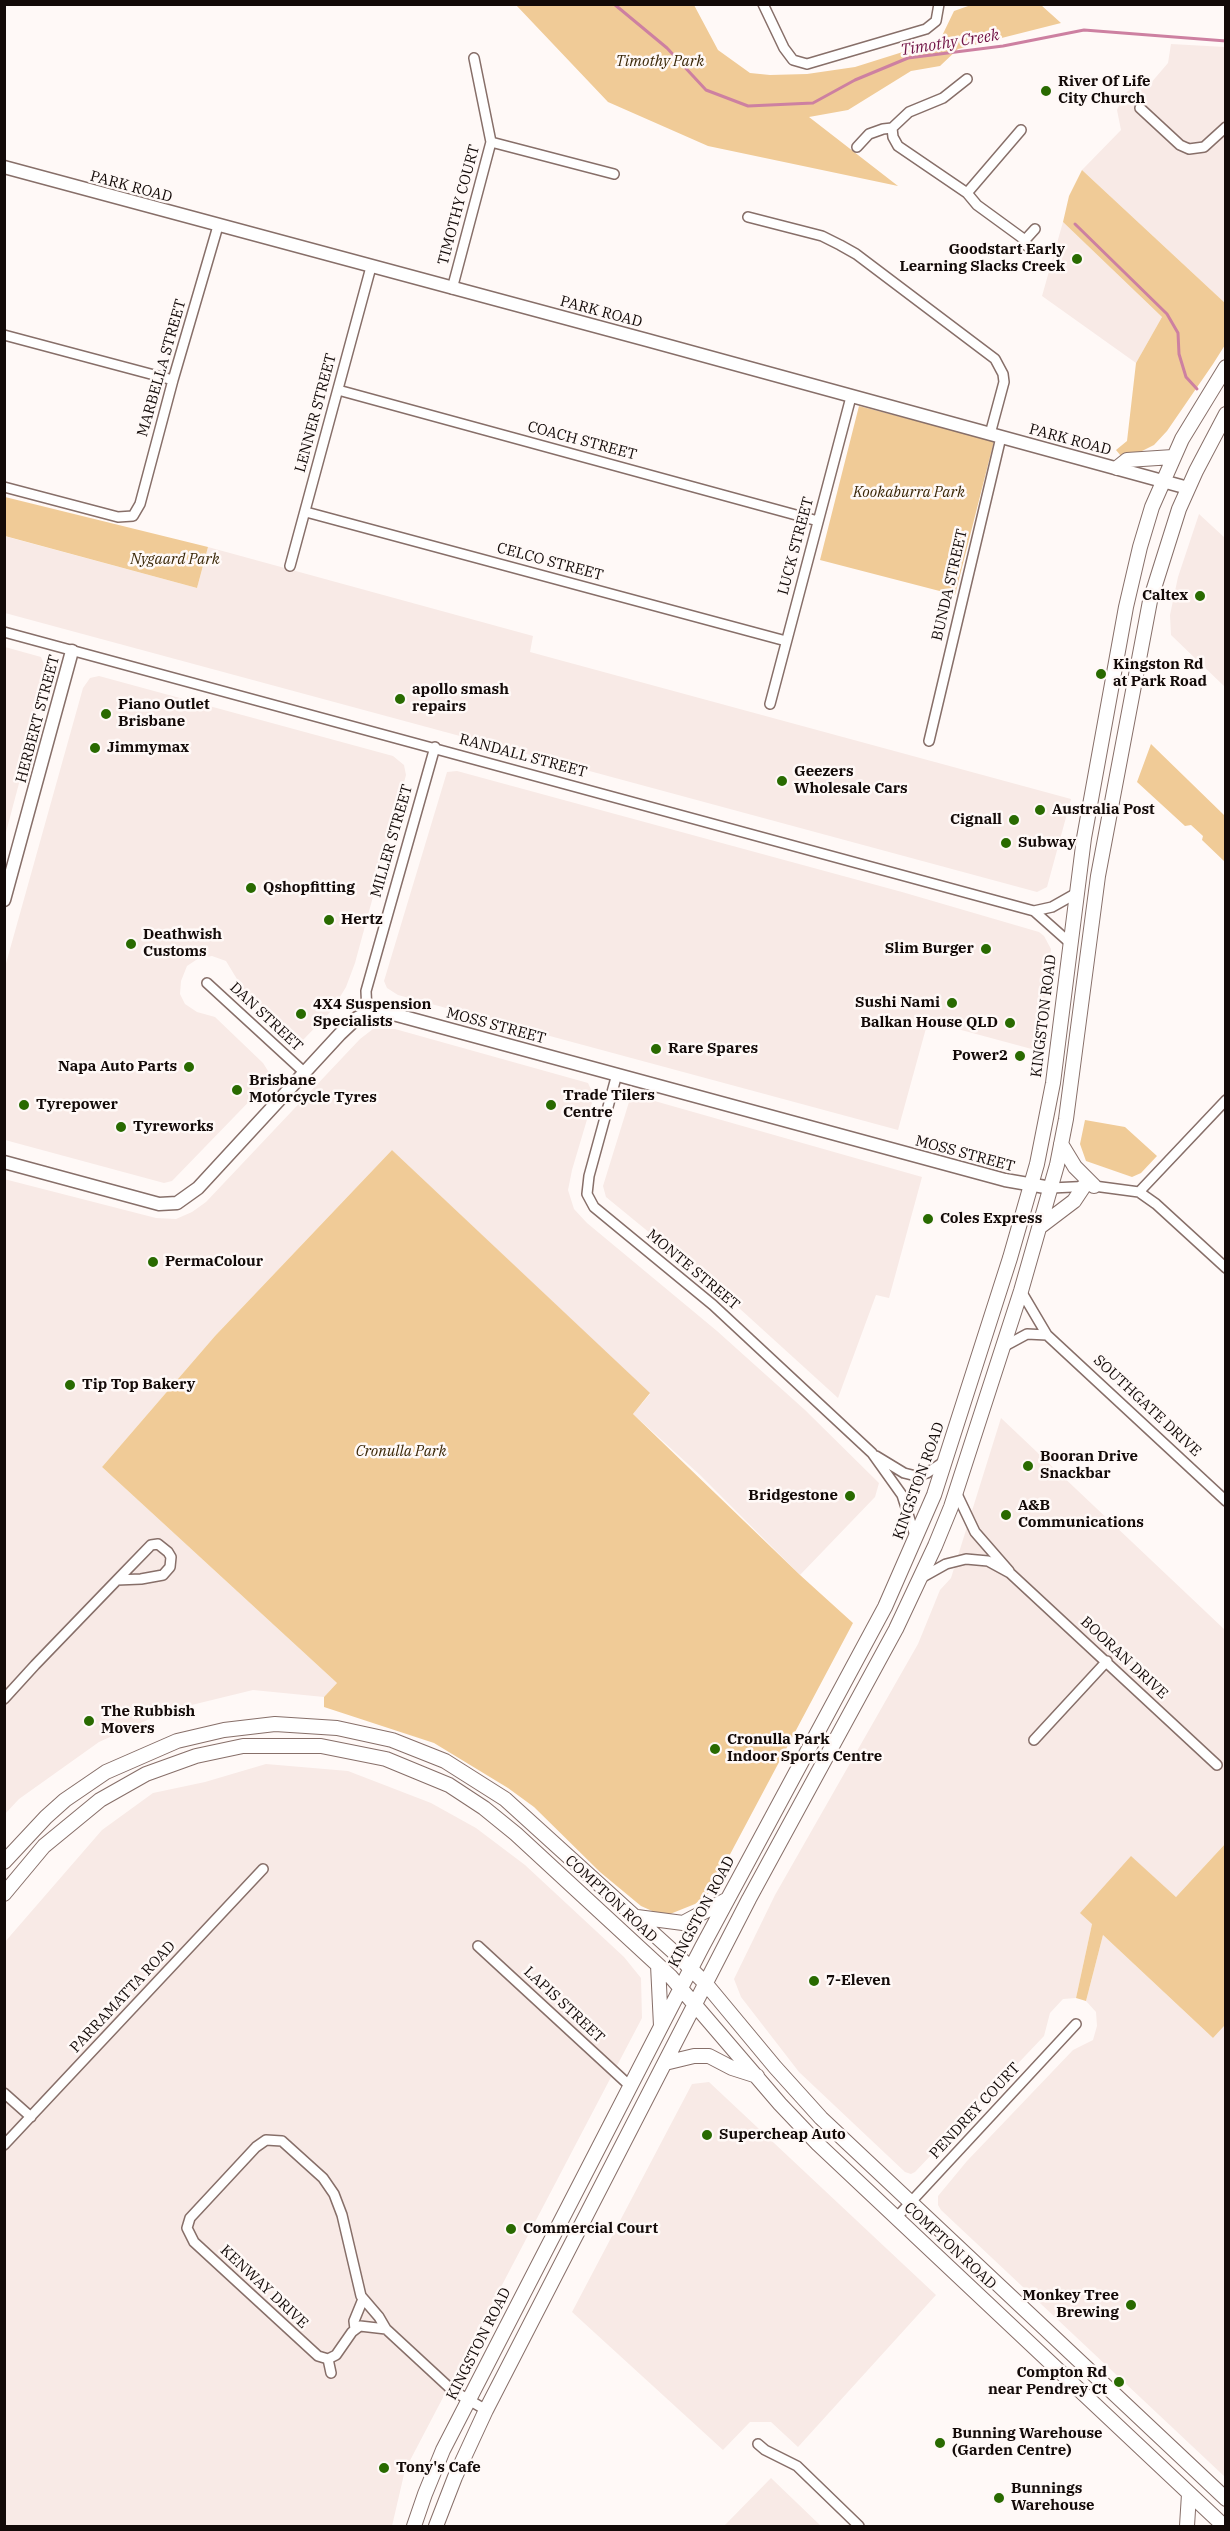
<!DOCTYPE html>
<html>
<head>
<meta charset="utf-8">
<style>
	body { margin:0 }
	#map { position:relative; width:1230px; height:2531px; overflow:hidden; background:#fff9f7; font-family:"IBM Plex Serif",serif }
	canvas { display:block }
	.frame { position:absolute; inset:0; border:6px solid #130a08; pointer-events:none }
</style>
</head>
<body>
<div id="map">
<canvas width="1230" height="2531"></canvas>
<div class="frame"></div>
</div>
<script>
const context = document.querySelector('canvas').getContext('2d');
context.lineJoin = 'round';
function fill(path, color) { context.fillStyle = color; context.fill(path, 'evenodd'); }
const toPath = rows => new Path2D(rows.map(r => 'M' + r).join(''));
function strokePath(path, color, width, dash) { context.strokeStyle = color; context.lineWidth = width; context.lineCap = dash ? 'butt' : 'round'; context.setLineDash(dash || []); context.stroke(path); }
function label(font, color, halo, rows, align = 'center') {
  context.font = font + ' "IBM Plex Serif",serif'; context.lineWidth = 5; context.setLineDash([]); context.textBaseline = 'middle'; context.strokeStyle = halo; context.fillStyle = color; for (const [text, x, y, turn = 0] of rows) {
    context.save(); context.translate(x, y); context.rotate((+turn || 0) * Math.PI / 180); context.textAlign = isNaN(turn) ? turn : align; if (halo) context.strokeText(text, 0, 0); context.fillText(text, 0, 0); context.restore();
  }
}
fill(toPath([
	[1171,44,1225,47,1225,303,1082,170,1121,130,1117,110,1124,94,1136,85,1150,84,1168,63],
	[1063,222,1162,317,1136,363,1042,296],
	[1199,514,1225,538,1225,687,1171,635,1170,615,1178,577],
	[4,536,197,588,208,547,533,636,530,652,1071,799,1047,887,1037,892,5,613],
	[5,647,41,657,48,674,5,836],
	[99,676,393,756,404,765,406,775,355,963,346,987,332,1010,303,1040,294,1036,243,989,226,961,212,956,199,958,187,966,181,981,180,994,185,1004,197,1012,215,1017,263,1063,270,1074,267,1083,172,1181,164,1183,5,1140,5,967,83,688,90,678],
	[457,771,902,892,1039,932,1044,936,1051,949,1039,1051,928,1021,898,1130,398,995,387,988,384,981,447,772],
	[373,1029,395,1029,588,1083,594,1096,572,1170,568,1190,574,1209,587,1223,717,1331,805,1410,879,1483,875,1497,800,1575,700,1475,633,1414,650,1394,392,1150,215,1336,102,1467,337,1683,324,1697,253,1690,167,1711,99,1742,19,1799,5,1814,4,1179,156,1218,176,1219,192,1212,206,1202,360,1039],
	[637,1096,922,1177,889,1298,876,1295,838,1398,717,1288,606,1197,603,1186,629,1102],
	[1001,1418,1225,1630,1225,1844,1176,1897,1131,1857,1092,1924,1076,1998,1063,1999,1050,2013,1044,2036,915,2172,911,2174,905,2172,799,2072,741,1997,734,1979,775,1895,918,1644,940,1590,951,1578],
	[266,1764,348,1771,431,1803,476,1828,525,1865,624,1957,641,1978,642,2018,405,2470,392,2526,5,2526,4,1943,102,1830,153,1793,205,1782],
	[1103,1935,1213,2038,1225,2025,1225,2477,941,2210,938,2205,938,2196,967,2161,1073,2050,1093,2040,1097,2026,1096,2012,1086,2001],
	[709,2082,936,2295,798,2447,771,2422,750,2422,723,2450,572,2312,692,2084],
	[771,2478,821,2526,724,2526]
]), '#f8eae6');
fill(toPath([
	[516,5,694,5,718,50,750,73,770,75,807,74,855,67,925,45,941,38,954,11,971,5,1041,5,1061,23,958,49,940,66,911,71,848,110,809,117,898,186,708,146,608,102],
	[1082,170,1225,303,1225,345,1213,364,1167,431,1154,445,1138,453,1121,456,1116,450,1127,441,1136,363,1162,317,1063,222,1069,196],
	[859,406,994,441,955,595,820,560],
	[5,497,208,547,197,588,5,536],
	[1151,744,1225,816,1225,862,1202,840,1203,836,1191,825,1185,826,1137,782],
	[1085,1120,1125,1127,1157,1156,1141,1173,1132,1177,1086,1161,1080,1144],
	[392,1150,650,1393,633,1414,800,1575,853,1623,710,1892,695,1904,670,1914,659,1914,641,1906,600,1872,534,1807,508,1788,434,1743,324,1707,324,1697,337,1683,102,1467,215,1336],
	[1225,1844,1225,2025,1213,2038,1103,1935,1086,2001,1076,1998,1092,1924,1080,1913,1131,1856,1176,1897]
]), '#f0cb97');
strokePath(toPath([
	[614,4,667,48,706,90,748,106,813,103,855,80,908,58,1003,46,1084,30,1226,41],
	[1075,224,1167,314,1178,333,1179,354,1186,377,1197,389]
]), '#cd80a1', 3);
const street = toPath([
	[763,4,784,48,793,60,807,64,926,29,936,21,939,4],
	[967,79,943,98,909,112,892,128,893,137,898,146,967,193,977,205,1025,240],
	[1140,108,1180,145,1189,149,1204,147,1226,127],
	[491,142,614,174],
	[857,147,869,134,883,129,892,128],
	[967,193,1021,130],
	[748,217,822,236,840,245,856,254,995,359,1003,374,1004,382,990,434],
	[1029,249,1025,240,1035,229],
	[452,289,491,142,474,58],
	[4,335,173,380],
	[338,390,818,521],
	[4,487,118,517,133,516,140,504,173,380,218,226],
	[306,512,786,641],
	[290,566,371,267],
	[4,632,1034,911,1070,943],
	[770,704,851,397],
	[929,741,1001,437],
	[1034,911,1052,907,1075,894],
	[207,983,305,1073],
	[367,1013,366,991,435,747],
	[617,1074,589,1176,587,1194,594,1207,713,1305,872,1453,902,1495,916,1539],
	[1051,1188,1094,1186,1139,1192,1156,1204,1226,1268],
	[1139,1192,1226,1100],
	[1021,1291,1047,1335,1226,1501],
	[1003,1347,1027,1334,1047,1335],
	[876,1456,904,1473,916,1476,927,1473,945,1461],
	[956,1492,975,1532,1009,1571],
	[921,1578,946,1564,966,1559,988,1561,1010,1573,1217,1765],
	[4,1699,35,1665,117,1580,151,1545,158,1544,168,1552,171,1557,170,1567,163,1575,141,1579,117,1580],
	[1034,1740,1107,1661],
	[478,1946,630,2086],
	[4,2093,31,2117],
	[4,2145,263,1869],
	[896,2218,1076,2024],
	[355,2329,354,2321,363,2299],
	[386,2329,360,2326,352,2332,336,2355,328,2359,318,2356,194,2242,187,2228,190,2218,256,2147,266,2140,282,2141,323,2178,334,2194,342,2215,361,2296,379,2317,386,2329,452,2390,486,2410],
	[328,2359,331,2373],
	[758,2444,765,2450,797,2466,859,2526]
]);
const secondary = toPath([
	[4,167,647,340,1188,488],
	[4,900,72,651],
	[4,1162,159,1204,177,1203,198,1188,340,1034,357,1018,367,1013,382,1011,1005,1180,1051,1188]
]);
const primary = toPath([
	[1117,468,1127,460,1173,457],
	[1061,1144,1075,1167,1094,1186],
	[1041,1226,1074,1201,1084,1186],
	[4,1862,46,1817,65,1800,106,1772,177,1741,224,1730,275,1724,337,1728,392,1740,445,1761,505,1799,677,1955,706,1984,775,2067,821,2118,1226,2499],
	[4,1894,44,1846,100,1800,146,1774,196,1756,243,1746,321,1746,386,1759,449,1785,484,1808,516,1834,671,1977,780,2104,818,2144,1224,2526],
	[637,1917,683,1923,728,1899],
	[658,1965,661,2026],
	[665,2063,694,2056,709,2056,732,2068,757,2076],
	[414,2526,425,2494,443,2450,702,1947,885,1607,934,1495,1010,1258,1037,1164,1053,1083,1084,838,1126,607,1140,547,1152,507,1182,439,1226,367],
	[436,2526,455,2477,486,2410,749,1899,896,1629,935,1546,951,1507,1021,1291,1057,1165,1066,1119,1098,876,1150,601,1179,509,1196,471,1226,414],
	[1187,2526,1189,2494]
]);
strokePath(street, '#876f69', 12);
strokePath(secondary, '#876f69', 15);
strokePath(primary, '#876f69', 16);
strokePath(street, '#fff', 9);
strokePath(secondary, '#fff', 12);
strokePath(primary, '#fff', 14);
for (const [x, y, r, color] of [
	[1046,91,6,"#296a00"],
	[1077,259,6,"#296a00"],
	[1200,596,6,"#296a00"],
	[1101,674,6,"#296a00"],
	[400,699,6,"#296a00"],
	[106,714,6,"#296a00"],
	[95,748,6,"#296a00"],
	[782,781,6,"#296a00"],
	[1040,810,6,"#296a00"],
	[1014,820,6,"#296a00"],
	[1006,843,6,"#296a00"],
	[251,888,6,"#296a00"],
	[329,920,6,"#296a00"],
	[131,944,6,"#296a00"],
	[986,949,6,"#296a00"],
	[952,1003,6,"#296a00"],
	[301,1014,6,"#296a00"],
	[1010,1023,6,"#296a00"],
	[656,1049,6,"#296a00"],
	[1020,1056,6,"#296a00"],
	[189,1067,6,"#296a00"],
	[237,1090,6,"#296a00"],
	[24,1105,6,"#296a00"],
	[551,1105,6,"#296a00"],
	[121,1127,6,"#296a00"],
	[928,1219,6,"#296a00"],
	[153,1262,6,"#296a00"],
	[70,1385,6,"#296a00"],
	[1028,1466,6,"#296a00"],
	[850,1496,6,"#296a00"],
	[1006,1515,6,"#296a00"],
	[89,1721,6,"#296a00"],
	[715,1749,6,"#296a00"],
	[814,1981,6,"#296a00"],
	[707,2135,6,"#296a00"],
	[511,2229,6,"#296a00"],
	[1131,2305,6,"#296a00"],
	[1119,2382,6,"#296a00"],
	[940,2443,6,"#296a00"],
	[384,2468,6,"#296a00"],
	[999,2498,6,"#296a00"]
]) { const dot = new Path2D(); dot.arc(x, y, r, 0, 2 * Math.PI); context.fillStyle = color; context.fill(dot); strokePath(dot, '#fff9f7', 2); }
label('italic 15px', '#3a2707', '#fff9f7', [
	["Timothy Park",660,62],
	["Kookaburra Park",909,493],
	["Nygaard Park",175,560],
	["Cronulla Park",401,1452]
]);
label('bold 15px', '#130a08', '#fff9f7', [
	["River Of Life",1058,82],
	["City Church",1058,99],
	["Goodstart Early",1065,250,"right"],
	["Learning Slacks Creek",1065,267,"right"],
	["Caltex",1188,596,"right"],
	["Kingston Rd",1113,665],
	["at Park Road",1113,682],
	["apollo smash",412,690],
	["repairs",412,707],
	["Piano Outlet",118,705],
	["Brisbane",118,722],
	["Jimmymax",107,748],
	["Geezers",794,772],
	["Wholesale Cars",794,789],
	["Australia Post",1052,810],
	["Cignall",1002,820,"right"],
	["Subway",1018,843],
	["Qshopfitting",263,888],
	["Hertz",341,920],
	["Deathwish",143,935],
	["Customs",143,952],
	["Slim Burger",974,949,"right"],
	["Sushi Nami",940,1003,"right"],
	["4X4 Suspension",313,1005],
	["Specialists",313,1022],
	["Balkan House QLD",998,1023,"right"],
	["Rare Spares",668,1049],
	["Power2",1008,1056,"right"],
	["Napa Auto Parts",177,1067,"right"],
	["Brisbane",249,1081],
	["Motorcycle Tyres",249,1098],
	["Trade Tilers",563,1096],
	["Centre",563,1113],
	["Tyrepower",36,1105],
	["Tyreworks",133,1127],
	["Coles Express",940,1219],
	["PermaColour",165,1262],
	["Tip Top Bakery",82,1385],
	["Booran Drive",1040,1457],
	["Snackbar",1040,1474],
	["Bridgestone",838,1496,"right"],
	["A&B",1018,1506],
	["Communications",1018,1523],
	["The Rubbish",101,1712],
	["Movers",101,1729],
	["Cronulla Park",727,1740],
	["Indoor Sports Centre",727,1757],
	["7-Eleven",826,1981],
	["Supercheap Auto",719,2135],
	["Commercial Court",523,2229],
	["Monkey Tree",1119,2296,"right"],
	["Brewing",1119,2313,"right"],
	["Compton Rd",1107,2373,"right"],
	["near Pendrey Ct",1107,2390,"right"],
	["Bunning Warehouse",952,2434],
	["(Garden Centre)",952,2451],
	["Tony's Cafe",396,2468],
	["Bunnings",1011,2489],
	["Warehouse",1011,2506]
], 'left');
label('15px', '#130a08', '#fff9f7', [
	["PARK ROAD",131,187,15],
	["TIMOTHY COURT",459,205,-75],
	["PARK ROAD",601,312,15],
	["MARBELLA STREET",162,368,-74],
	["LENNER STREET",316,413,-75],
	["PARK ROAD",1070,440,15],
	["COACH STREET",582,441,15],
	["LUCK STREET",796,546,-75],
	["CELCO STREET",550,562,15],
	["BUNDA STREET",950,585,-77],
	["HERBERT STREET",38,719,-75],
	["RANDALL STREET",523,756,15],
	["MILLER STREET",392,841,-74],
	["KINGSTON ROAD",1044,1016,-83],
	["DAN STREET",266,1017,43],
	["MOSS STREET",496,1026,15],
	["MOSS STREET",965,1154,15],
	["MONTE STREET",693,1270,40],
	["SOUTHGATE DRIVE",1147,1406,43],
	["KINGSTON ROAD",919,1481,-70],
	["BOORAN DRIVE",1124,1658,43],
	["COMPTON ROAD",611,1899,43],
	["KINGSTON ROAD",702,1912,-62],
	["PARRAMATTA ROAD",123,1997,-47],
	["LAPIS STREET",564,2005,43],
	["PENDREY COURT",975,2111,-47],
	["COMPTON ROAD",950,2246,43],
	["KENWAY DRIVE",264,2287,43],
	["KINGSTON ROAD",479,2344,-63]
]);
label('italic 16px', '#721547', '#fff9f7', [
	["Timothy Creek",950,43,-9]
]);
</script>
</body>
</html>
